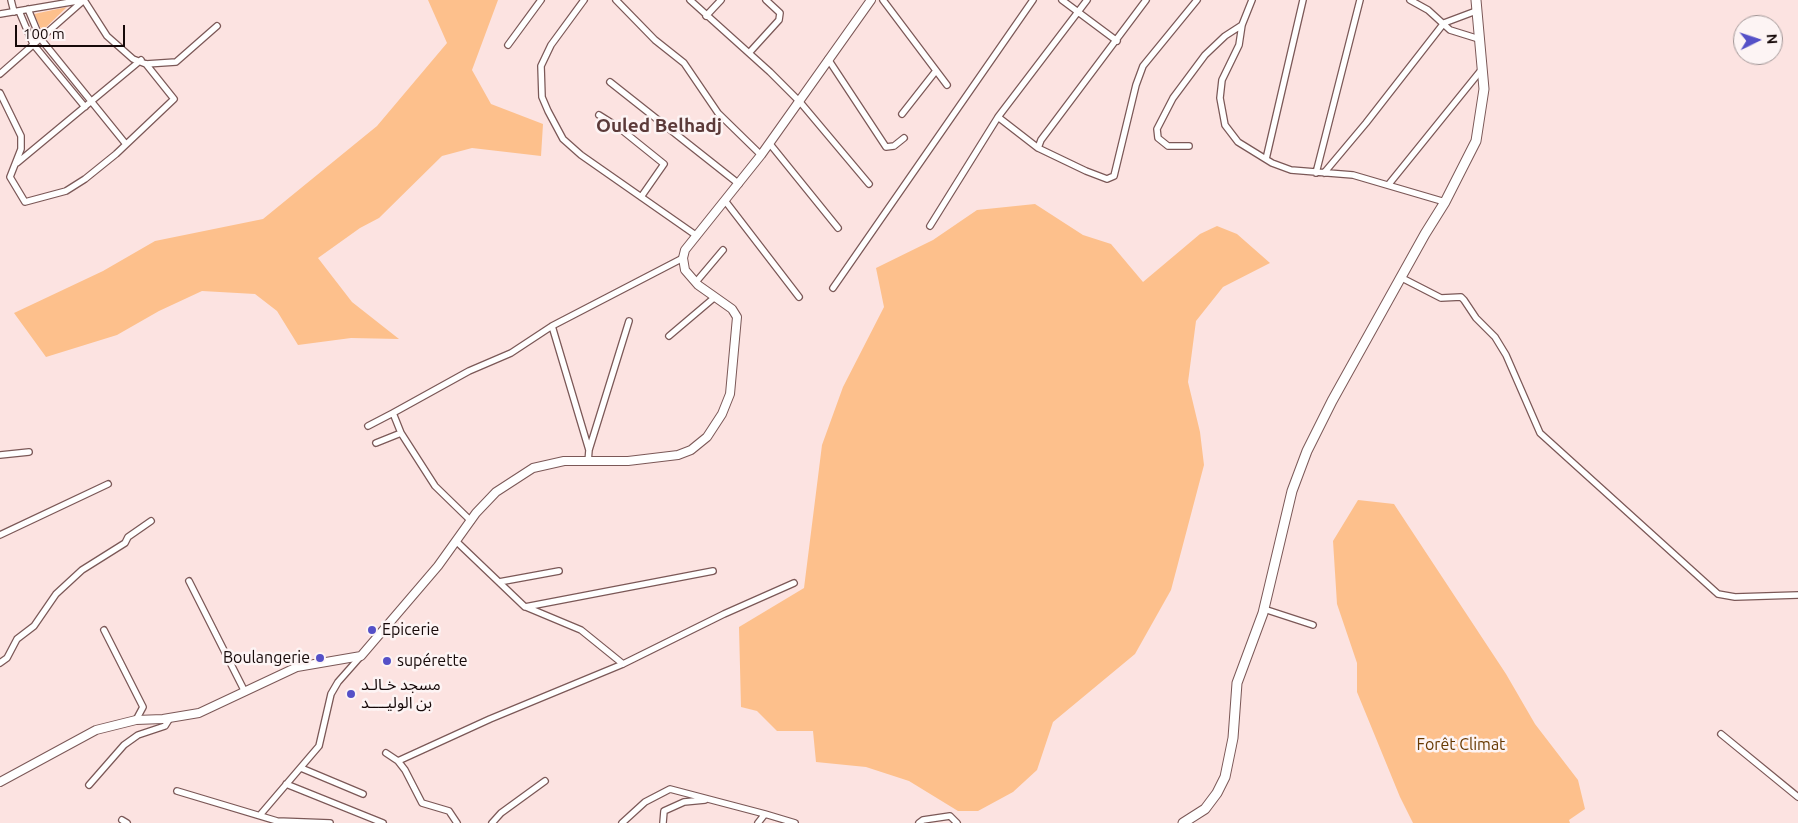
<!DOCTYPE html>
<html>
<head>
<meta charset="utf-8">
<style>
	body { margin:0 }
	#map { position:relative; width:1798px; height:823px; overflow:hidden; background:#fce3e1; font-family:Ubuntu,sans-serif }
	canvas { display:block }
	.north { position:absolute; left:1733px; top:15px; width:50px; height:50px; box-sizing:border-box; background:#fdf4f4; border:1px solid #a19696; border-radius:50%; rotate:86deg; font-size:14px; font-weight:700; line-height:20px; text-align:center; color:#160909 }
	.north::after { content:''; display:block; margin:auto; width:18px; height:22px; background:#5550c7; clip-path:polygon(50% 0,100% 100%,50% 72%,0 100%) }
	.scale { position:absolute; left:15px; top:25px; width:110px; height:22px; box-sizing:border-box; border:2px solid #160909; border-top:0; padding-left:6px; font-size:15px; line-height:18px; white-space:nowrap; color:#160909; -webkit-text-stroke:4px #fdf4f4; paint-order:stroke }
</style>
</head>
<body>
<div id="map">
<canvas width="1798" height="823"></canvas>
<div class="north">N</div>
<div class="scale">100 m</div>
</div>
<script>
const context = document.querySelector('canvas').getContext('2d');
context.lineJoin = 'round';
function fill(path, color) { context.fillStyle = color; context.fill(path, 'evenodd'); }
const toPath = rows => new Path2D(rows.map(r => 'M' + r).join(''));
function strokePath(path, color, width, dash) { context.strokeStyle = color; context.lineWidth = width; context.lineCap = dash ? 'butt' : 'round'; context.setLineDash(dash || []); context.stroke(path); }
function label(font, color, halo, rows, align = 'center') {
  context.font = font + ' Ubuntu,"Noto Sans Arabic",sans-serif'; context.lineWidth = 5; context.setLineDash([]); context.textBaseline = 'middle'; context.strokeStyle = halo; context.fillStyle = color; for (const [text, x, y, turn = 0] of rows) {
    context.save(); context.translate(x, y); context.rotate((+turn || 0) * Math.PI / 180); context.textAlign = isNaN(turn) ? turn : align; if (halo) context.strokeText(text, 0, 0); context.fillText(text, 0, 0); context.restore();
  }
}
fill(toPath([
	[428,0,498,0,472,70,491,104,543,124,541,156,472,148,442,156,379,218,360,228,318,258,352,302,399,339,351,338,298,345,277,311,255,294,202,291,159,311,117,335,46,357,14,313,103,271,155,241,263,219,377,126,447,43],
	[67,7,42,31,34,14],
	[1035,204,1083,235,1111,244,1143,282,1200,234,1217,226,1237,234,1270,263,1223,287,1196,321,1188,382,1200,432,1204,465,1171,590,1135,654,1053,722,1037,770,1013,792,978,811,958,811,909,781,866,767,816,762,813,731,777,731,757,711,741,707,739,627,804,588,822,445,843,387,884,307,876,268,933,240,977,210],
	[1358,500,1394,504,1506,674,1535,724,1578,780,1585,809,1569,820,1570,823,1413,823,1400,797,1357,692,1357,663,1337,604,1333,541]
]), '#fdc08c');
const minor = toPath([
	[11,0,14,12],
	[84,0,107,36,133,59,146,64,176,62,217,26],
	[584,0,551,45,541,66,542,97,548,111,563,139,581,155,697,236],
	[616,0,655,40,684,63,718,113,761,155],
	[690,0,770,72,800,102,869,184],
	[883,0,947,85],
	[1062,0,1117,41],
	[1146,0,1041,140,1038,148,1086,171,1107,179,1114,176,1136,85,1143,66,1197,0],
	[1252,0,1242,25,1239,45,1222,80,1220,98,1225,125,1238,142,1272,163,1291,170,1353,175,1445,202],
	[1410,0,1428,10,1450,30,1479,39],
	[28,9,40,38,125,143],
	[19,11,33,44,85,107],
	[0,14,83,0],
	[706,16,721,0],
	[508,45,541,0],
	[749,53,779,20,780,13,766,0],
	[828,59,886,147,894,146,904,138],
	[0,74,84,0],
	[610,82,739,184],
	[0,93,21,136,21,149,10,177,25,202,66,191,85,179,116,154,174,99,146,64],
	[902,114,935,72],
	[599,115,618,127,664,164,641,197],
	[998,117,1038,148],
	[770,144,838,228],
	[1189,146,1168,146,1158,138,1157,129,1173,98,1205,55,1225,36,1242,25],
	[1266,159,1303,0],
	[17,163,141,60],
	[1316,173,1360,0],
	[1324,173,1366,123,1444,23,1476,11],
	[1389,184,1482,69],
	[726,202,799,297],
	[930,226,998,117,1087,0],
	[1400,277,1441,298,1461,297,1464,300,1476,318,1495,337,1506,355,1540,433,1718,594,1735,597,1798,595],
	[696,282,723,250],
	[833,288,1033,0],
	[552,326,589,450,588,462],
	[669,336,715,297],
	[393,413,469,371,511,353,552,326,683,258],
	[368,426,393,413,401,433,435,486,471,521],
	[376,443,401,433],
	[589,450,629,321],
	[0,455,29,452],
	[0,535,108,484],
	[457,542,525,607,713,571],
	[189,581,245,692],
	[499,582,559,571],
	[526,607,581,630,623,664],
	[1264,609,1313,625],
	[104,630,143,707,136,720],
	[0,663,7,658,17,639,34,626,56,594,82,570,125,543,128,537,151,521],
	[1721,734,1798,797],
	[386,753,398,761,405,770,422,803,449,811,457,823],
	[398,761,490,719,623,664,724,614,794,583],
	[301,768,363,794],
	[286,784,383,823],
	[89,785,124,745,138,735,165,726,170,718],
	[177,791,277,821,330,823],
	[260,815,319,746,331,694,338,682,361,656],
	[122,820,127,823],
	[492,823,501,813,545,781],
	[622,823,645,802,670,789,765,814],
	[663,823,664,811,684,802,705,800],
	[758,823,765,814,795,823],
	[919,823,923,820,950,816,957,823]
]);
const tertiary = toPath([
	[0,782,96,730,136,720,163,719,199,713,297,667,361,656,438,566,476,513,496,492,533,468,564,461,628,461,678,455,691,450,707,437,722,414,730,394,737,317,732,309,698,285,685,270,683,258,685,250,761,155,871,0]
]);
const secondary = toPath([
	[1183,823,1205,809,1217,793,1225,777,1233,738,1237,683,1263,613,1292,491,1307,451,1332,401,1425,234,1445,202,1476,141,1484,89,1476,0]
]);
strokePath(minor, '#7b5857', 8);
strokePath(tertiary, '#7b5857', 10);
strokePath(secondary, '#7b5857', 11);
strokePath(minor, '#fff', 5.5);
strokePath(tertiary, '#fff', 8);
strokePath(secondary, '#fff', 9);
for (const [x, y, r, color] of [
	[372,630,5,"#5550c7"],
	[320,658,5,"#5550c7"],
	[387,661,5,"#5550c7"],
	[351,694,5,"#5550c7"]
]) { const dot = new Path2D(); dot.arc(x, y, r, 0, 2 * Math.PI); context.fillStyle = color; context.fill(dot); strokePath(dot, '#fdf4f4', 2); }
label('16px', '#160909', '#fdf4f4', [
	["Epicerie",382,630],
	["Boulangerie",310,658,"right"],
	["supérette",397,661],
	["مسجد خـالـد",361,685],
	["بن الوليــــد",361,703]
], 'left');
label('16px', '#673800', '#fdf4f4', [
	["Forêt Climat",1461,745]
]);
label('bold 19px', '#5b3a39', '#fdf4f4', [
	["Ouled Belhadj",659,126]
]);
</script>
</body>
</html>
